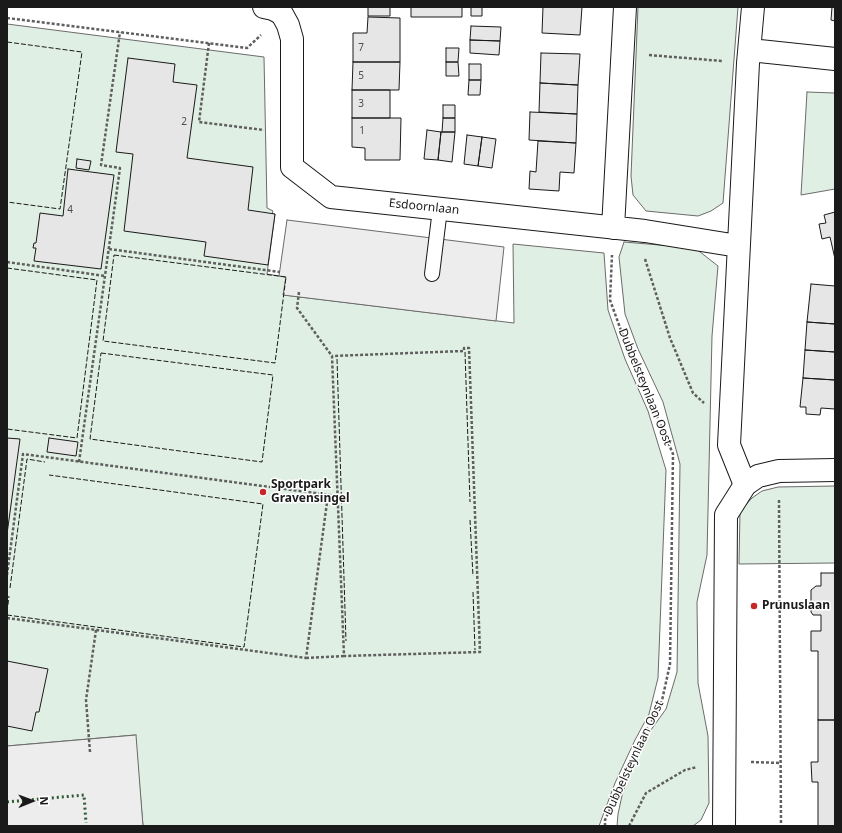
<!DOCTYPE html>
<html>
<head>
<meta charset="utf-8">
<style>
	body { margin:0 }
	#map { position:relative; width:842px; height:833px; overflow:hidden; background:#fff; font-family:"Noto Sans",sans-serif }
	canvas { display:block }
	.frame { position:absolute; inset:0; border:8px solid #1a1a1a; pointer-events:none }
	.north { position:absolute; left:12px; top:781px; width:40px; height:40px; -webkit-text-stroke:3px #fff; paint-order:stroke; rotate:89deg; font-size:11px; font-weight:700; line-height:16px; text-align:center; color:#1a1a1a }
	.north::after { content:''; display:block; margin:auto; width:14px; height:18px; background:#1a1a1a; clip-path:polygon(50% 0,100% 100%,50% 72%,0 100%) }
</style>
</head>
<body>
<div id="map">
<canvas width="842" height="833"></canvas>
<div class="frame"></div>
<div class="north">N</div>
</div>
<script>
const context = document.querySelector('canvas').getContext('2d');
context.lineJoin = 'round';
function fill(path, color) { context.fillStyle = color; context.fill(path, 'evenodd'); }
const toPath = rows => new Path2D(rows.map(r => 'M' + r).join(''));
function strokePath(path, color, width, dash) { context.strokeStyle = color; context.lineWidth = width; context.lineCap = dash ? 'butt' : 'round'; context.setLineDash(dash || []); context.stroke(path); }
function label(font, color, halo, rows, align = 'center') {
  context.font = font + ' "Noto Sans",sans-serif'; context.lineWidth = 3; context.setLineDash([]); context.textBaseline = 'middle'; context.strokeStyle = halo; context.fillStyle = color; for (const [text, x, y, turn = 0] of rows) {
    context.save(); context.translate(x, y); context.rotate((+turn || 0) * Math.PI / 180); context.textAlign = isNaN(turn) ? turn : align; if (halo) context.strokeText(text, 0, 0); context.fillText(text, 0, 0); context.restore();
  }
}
const green = toPath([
	[638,7,738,7,723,203,711,211,698,216,646,211,633,195,631,176,638,7],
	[7,24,264,57,267,208,273,211,272,214,275,214,267,274,286,277,284,295,514,323,513,244,604,253,608,310,625,359,648,411,666,470,658,678,649,714,635,740,615,783,599,826,143,826,135,735,7,746,7,24],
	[807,92,835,93,835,189,801,195,807,92],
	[624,242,695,248,718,266,712,336,707,555,697,602,698,683,708,736,709,803,701,820,693,826,617,826,618,814,623,791,648,734,666,709,677,672,680,464,663,402,638,349,625,314,619,257,624,242],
	[835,486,835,563,739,564,740,511,752,498,762,491,778,487,835,486]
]);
fill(green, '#e0efe3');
strokePath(green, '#6a6a6a', 1);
const parking = toPath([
	[287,220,504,247,496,321,283,295,286,277,279,276,287,220],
	[136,735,143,826,7,826,7,746,136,735]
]);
fill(parking, '#ededed');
strokePath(parking, '#6a6a6a', 1);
const building = toPath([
	[368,7,390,7,390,16,368,16,368,7],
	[411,7,462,7,462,17,411,17,411,7],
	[471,7,482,7,482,16,471,16,471,7],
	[543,7,582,7,580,35,542,33,543,7],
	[832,7,835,7,835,21,831,20,832,7],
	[368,17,400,18,400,62,353,62,353,33,367,33,368,17],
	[471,26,501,27,500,41,470,40,471,26],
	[470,40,500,41,499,55,470,53,470,40],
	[446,48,459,48,458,62,446,62,446,48],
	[541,53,580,54,578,85,540,83,541,53],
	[128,58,175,64,173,82,197,85,187,158,253,167,248,210,275,214,268,265,204,256,206,242,124,231,133,154,116,152,128,58],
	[353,62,400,62,399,90,352,90,353,62],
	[446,62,458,62,459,76,446,76,446,62],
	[469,64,481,64,481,80,469,80,469,64],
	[469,80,481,80,480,95,468,95,469,80],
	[540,83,578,85,577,114,539,112,540,83],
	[352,90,390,90,390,118,352,118,352,90],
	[443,105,455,105,455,118,443,118,443,105],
	[530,112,577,114,576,143,529,140,530,112],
	[352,118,401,118,400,160,365,160,365,148,352,147,352,118],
	[443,118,455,118,455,132,442,132,443,118],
	[427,130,441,132,438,160,424,159,427,130],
	[441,132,455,132,452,162,438,160,441,132],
	[467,135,482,137,478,166,464,164,467,135],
	[482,137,496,139,492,168,478,166,482,137],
	[538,141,576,143,574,173,560,172,559,191,529,189,530,171,536,172,538,141],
	[77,159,91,161,89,170,76,168,77,159],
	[68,169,114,175,101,269,34,261,36,248,33,248,34,243,36,243,40,213,63,216,68,169],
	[835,212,835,259,830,237,822,239,819,224,826,223,824,215,835,212],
	[811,284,835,286,835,324,807,322,811,284],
	[807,322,835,324,835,352,805,350,807,322],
	[805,350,835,352,835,380,803,378,805,350],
	[803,378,835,380,835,409,821,408,820,415,806,414,806,407,800,407,803,378],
	[7,438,20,439,7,534,7,438],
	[49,438,78,442,76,456,47,452,49,438],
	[821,573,835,573,835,720,818,720,818,651,811,651,811,631,821,631,821,615,813,615,811,612,811,590,816,586,821,586,821,573],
	[7,661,48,669,39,712,36,712,32,731,7,726,7,661],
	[818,720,835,720,835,826,818,826,818,782,812,782,811,762,818,762,818,720]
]);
fill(building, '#e6e6e6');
strokePath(building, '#1a1a1a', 1);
const lane = toPath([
	[432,274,440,209]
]);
const street = toPath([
	[264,7,273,9,282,14,288,25,292,39,292,167,331,197,645,231,738,246],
	[750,50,835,59],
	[613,228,625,7],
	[745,485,729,445,748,63,753,7]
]);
const secondary = toPath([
	[724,826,726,515,745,485,758,476,779,471,835,470]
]);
strokePath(lane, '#1a1a1a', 16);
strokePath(street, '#1a1a1a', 24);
strokePath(secondary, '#1a1a1a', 24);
strokePath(toPath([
	[7,18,247,48,261,35],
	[209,43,199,122,264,130],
	[649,55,722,61],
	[109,249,280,272],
	[645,259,670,338,693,393,704,403],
	[7,262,105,276],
	[299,292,297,308,332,356,344,656,480,652,469,348,464,348,464,351,332,356],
	[79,462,120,168,101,165,120,32],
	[779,500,781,826],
	[7,575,23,454,337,496],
	[7,618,306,658,328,495],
	[306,658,344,656],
	[90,752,86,700,96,630],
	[751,762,781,763],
	[605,826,605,820,641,740,661,705,670,664,673,454,623,336,610,300,612,255],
	[629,826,646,793,685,770,697,767]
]), '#5f5f5f', 2.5, [3, 2]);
strokePath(lane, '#fff', 14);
strokePath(street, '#fff', 22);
strokePath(secondary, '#fff', 22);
strokePath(toPath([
	[7,802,84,795,86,823]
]), '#2b5a34', 3, [2, 3]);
strokePath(toPath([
	[7,42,82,52,60,209,7,202],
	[114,255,286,277,275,363,103,341,114,255],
	[7,268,97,280,77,438,7,429],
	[465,352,470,502],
	[101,353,273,375,262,462,90,439,101,353],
	[337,359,346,641],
	[470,520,473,576],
	[10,588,27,459,45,462],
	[473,592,475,650],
	[7,612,9,596],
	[7,615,244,647,263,504,49,475]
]), '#1a1a1a', 1, [5, 2]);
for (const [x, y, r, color] of [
	[263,492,4,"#c62828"],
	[754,606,4,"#c62828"]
]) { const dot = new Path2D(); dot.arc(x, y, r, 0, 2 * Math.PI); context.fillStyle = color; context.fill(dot); strokePath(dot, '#fff', 1.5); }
label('10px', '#4d4d4d', null, [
	["7",361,48],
	["5",361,76],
	["3",361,104],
	["2",184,122],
	["1",362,131],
	["4",70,210]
]);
label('12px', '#1a1a1a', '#fff', [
	["Esdoornlaan",424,207,6],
	["Dubbelsteynlaan Oost",645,387,68],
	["Dubbelsteynlaan Oost",634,758,-65]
]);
label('bold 12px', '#1a1a1a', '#fff', [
	["Sportpark",271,485],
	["Gravensingel",271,499],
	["Prunuslaan",762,606]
], 'left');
</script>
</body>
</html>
